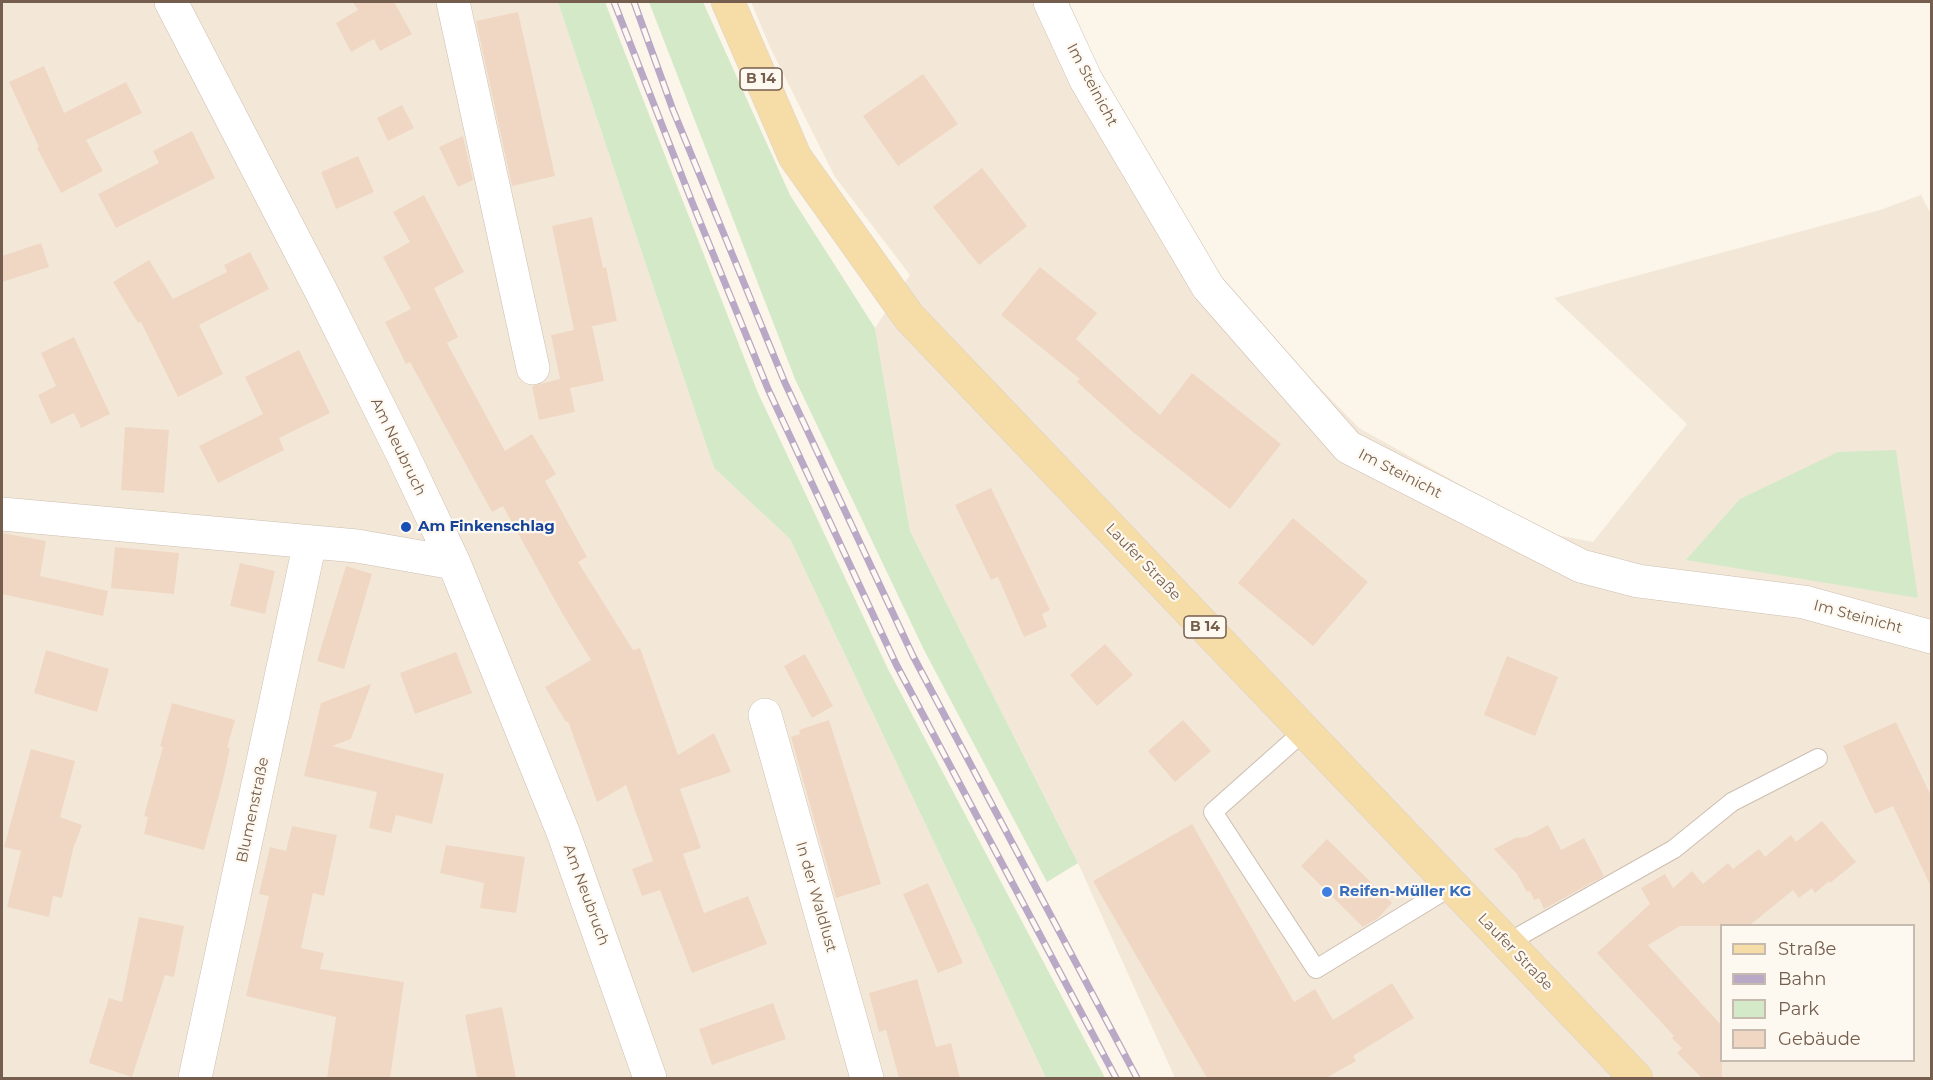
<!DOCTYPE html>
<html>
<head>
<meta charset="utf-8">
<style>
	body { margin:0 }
	#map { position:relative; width:1933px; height:1080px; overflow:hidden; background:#fcf5ea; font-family:Montserrat,sans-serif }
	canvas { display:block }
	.frame { position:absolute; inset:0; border:3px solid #755e4e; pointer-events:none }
	.legend { position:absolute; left:1720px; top:924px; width:195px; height:138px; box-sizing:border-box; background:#fef9f0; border:2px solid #c7bbaf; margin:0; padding:8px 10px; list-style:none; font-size:18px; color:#755e4e }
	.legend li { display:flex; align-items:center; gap:12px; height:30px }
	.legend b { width:30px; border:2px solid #c7bbaf }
</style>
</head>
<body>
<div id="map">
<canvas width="1933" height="1080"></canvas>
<div class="frame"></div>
<ul class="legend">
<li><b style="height:8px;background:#f6dca6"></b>Straße</li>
<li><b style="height:8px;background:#b9a8c6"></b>Bahn</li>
<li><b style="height:16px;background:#d4e9c8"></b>Park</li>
<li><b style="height:16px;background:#f0d7c3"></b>Gebäude</li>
</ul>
</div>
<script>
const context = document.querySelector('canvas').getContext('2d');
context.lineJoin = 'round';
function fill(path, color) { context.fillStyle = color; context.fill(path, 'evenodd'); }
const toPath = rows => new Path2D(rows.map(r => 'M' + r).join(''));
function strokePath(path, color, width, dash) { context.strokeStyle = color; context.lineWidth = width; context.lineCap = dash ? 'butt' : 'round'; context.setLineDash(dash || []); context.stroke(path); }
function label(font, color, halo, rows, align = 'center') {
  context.font = font + ' Montserrat,sans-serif'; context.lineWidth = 4.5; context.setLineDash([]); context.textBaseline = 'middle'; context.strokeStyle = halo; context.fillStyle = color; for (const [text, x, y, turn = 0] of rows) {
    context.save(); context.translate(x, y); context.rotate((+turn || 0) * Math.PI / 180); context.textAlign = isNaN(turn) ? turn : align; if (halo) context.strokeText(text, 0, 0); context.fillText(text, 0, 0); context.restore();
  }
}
fill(toPath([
	[2,2,558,2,714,468,790,539,1046,1078,2,1078],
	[751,2,1060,2,1217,282,1359,428,1547,533,1593,542,1687,424,1554,298,1880,210,1921,195,1932,216,1931,1078,1175,1078,1078,863,910,531,875,328,910,275,835,177,770,47],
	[1722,926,1914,926,1914,1060,1722,1060]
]), '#f3e8d8');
fill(toPath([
	[558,2,605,2,758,393,888,669,1105,1078,1046,1078,790,539,714,468],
	[649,2,703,2,790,195,875,328,910,531,1078,863,1047,882,924,650,795,379],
	[1896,450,1918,598,1686,560,1740,499,1838,452]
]), '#d4e9c8');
fill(toPath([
	[353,2,394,2,412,34,380,51,374,39,351,52,336,23,358,10],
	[518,12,555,176,512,186,476,21],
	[44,66,64,113,126,82,142,113,86,140,103,171,61,193,37,148,39,147,9,82],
	[923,74,958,124,898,166,863,116],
	[402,105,414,128,388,141,377,118],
	[192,131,215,178,116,228,98,194,159,163,153,151],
	[463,136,473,180,458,187,439,147],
	[358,156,374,192,336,209,321,172],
	[982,168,1027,226,979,265,933,207],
	[424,195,464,272,434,288,458,337,447,343,505,451,532,434,556,474,545,481,587,557,578,562,633,650,640,648,678,755,714,733,731,772,680,789,701,848,683,854,704,913,748,896,767,944,692,973,660,890,642,896,632,869,653,861,626,785,597,802,568,721,566,722,545,687,591,660,562,613,503,506,492,512,410,362,406,364,385,322,411,309,383,257,410,242,393,212],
	[592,217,603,268,606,267,617,321,574,330,552,226],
	[41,243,49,267,2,282,2,256],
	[250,252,269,289,199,325,223,374,178,397,141,322,138,323,113,282,149,260,173,299,227,272,224,265],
	[1040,267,1097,313,1076,339,1160,415,1192,373,1281,444,1230,509,1134,433,1077,382,1080,379,1001,315],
	[592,326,604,381,570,388,575,412,539,420,532,386,560,379,551,335],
	[74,337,110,414,81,428,74,413,51,424,38,395,56,386,41,353],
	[299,350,330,413,279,438,284,450,218,483,199,446,263,414,245,377],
	[125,427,169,430,164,493,121,490],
	[991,488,1050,610,1042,614,1047,627,1024,637,998,577,991,580,955,505],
	[1293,518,1368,582,1313,646,1238,583],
	[2,533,46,541,40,576,108,591,103,616,2,594],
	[115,547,179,553,174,594,111,588],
	[240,563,275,571,265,614,230,606],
	[346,566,372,574,344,669,317,661],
	[1105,644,1133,675,1097,706,1070,675],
	[46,650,109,669,97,712,34,693],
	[456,652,472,693,415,714,400,673],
	[805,654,833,706,812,718,784,666],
	[1507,656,1558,677,1535,736,1484,715],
	[371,684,351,739,332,746,444,774,432,824,396,815,391,833,369,828,377,792,304,776,321,703],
	[172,703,235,720,227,748,230,748,223,780,204,850,144,834,148,817,144,816,163,747,160,746],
	[829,720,881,884,836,898,791,737,800,734,799,730],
	[1183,720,1211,751,1175,782,1148,751],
	[1896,722,1932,798,1932,889,1893,806,1875,814,1843,746],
	[31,749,75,761,60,817,82,825,73,849,62,898,53,896,49,917,7,907,21,851,4,847],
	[1822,821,1856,862,1830,883,1829,881,1815,893,1812,888,1799,898,1793,890,1749,926,1680,926,1648,945,1722,1026,1722,1078,1702,1078,1677,1053,1682,1048,1672,1038,1674,1036,1597,953,1650,904,1641,888,1665,874,1673,888,1692,871,1703,884,1728,863,1733,869,1759,849,1765,857,1791,835,1796,842],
	[1192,824,1294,1002,1315,989,1333,1020,1392,983,1414,1018,1353,1056,1356,1061,1326,1078,1207,1078,1093,881],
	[1548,825,1561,850,1584,838,1604,876,1544,909,1539,898,1534,900,1530,891,1527,892,1517,874,1494,849,1515,838,1526,837],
	[292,826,337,835,324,896,313,893,301,948,324,953,320,969,404,982,390,1078,327,1078,336,1017,246,996,269,896,259,894,270,847,286,851],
	[1327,839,1392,903,1378,918,1363,927,1301,866],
	[446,845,525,857,516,913,480,908,484,883,440,873],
	[928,883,963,963,938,973,903,894],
	[139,917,184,926,174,977,165,975,132,1077,89,1063,109,998,122,1002],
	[917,979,936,1047,951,1043,960,1078,899,1078,886,1030,879,1032,869,993],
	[773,1003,786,1039,712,1065,699,1029],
	[502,1007,516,1078,477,1078,465,1015]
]), '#f0d7c3');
const lane = toPath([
	[1304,731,1213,812,1316,969,1452,886],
	[1507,943,1674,849,1732,802,1818,758]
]);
const street = toPath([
	[171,2,321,291,402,453,454,563,563,832,650,1078],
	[453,2,533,368],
	[1050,2,1086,80,1208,287,1348,447,1581,566,1638,581,1804,602,1932,637],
	[2,514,357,546,454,563],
	[765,715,867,1078],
	[195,1078,310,542]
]);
const primary = toPath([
	[728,2,795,157,909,317,1636,1078]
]);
strokePath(lane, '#cdbeb0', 20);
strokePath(street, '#cdbeb0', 34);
strokePath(primary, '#d8d2cd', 34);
strokePath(lane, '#fff', 18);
strokePath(street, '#fff', 33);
strokePath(primary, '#f6dca6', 33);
const rail = toPath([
	[614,2,692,202,768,389,896,664,1116,1078],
	[634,2,673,110,785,383,913,656,1137,1078]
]);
strokePath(rail, '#b9a8c6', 7);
strokePath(rail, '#fef9f0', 4.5, [14]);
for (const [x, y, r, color] of [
	[406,527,6,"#1a4fb4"],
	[1327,892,6,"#3f7fe0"]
]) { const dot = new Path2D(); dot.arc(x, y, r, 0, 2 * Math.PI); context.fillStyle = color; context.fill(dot); strokePath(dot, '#fef9f0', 2); }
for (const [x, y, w] of [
	[761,79,42],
	[1205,627,42]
]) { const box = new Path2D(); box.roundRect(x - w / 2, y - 11, w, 22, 4.5); context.fillStyle = '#fef9f0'; context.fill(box); strokePath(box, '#755e4e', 1.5); }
label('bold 14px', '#755e4e', null, [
	["B 14",761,79],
	["B 14",1205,627]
]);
label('15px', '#755e4e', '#fef9f0', [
	["Im Steinicht",1092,85,62],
	["Am Neubruch",398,447,64],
	["Im Steinicht",1400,474,27],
	["Laufer Straße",1143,562,46],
	["Im Steinicht",1858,617,15],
	["Blumenstraße",253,810,-78],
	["Am Neubruch",586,895,70],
	["In der Waldlust",816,897,74],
	["Laufer Straße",1515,952,46]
]);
label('bold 15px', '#164399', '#fef9f0', [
	["Am Finkenschlag",418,527]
], 'left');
label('bold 15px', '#366cbe', '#fef9f0', [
	["Reifen-Müller KG",1339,892]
], 'left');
</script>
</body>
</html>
